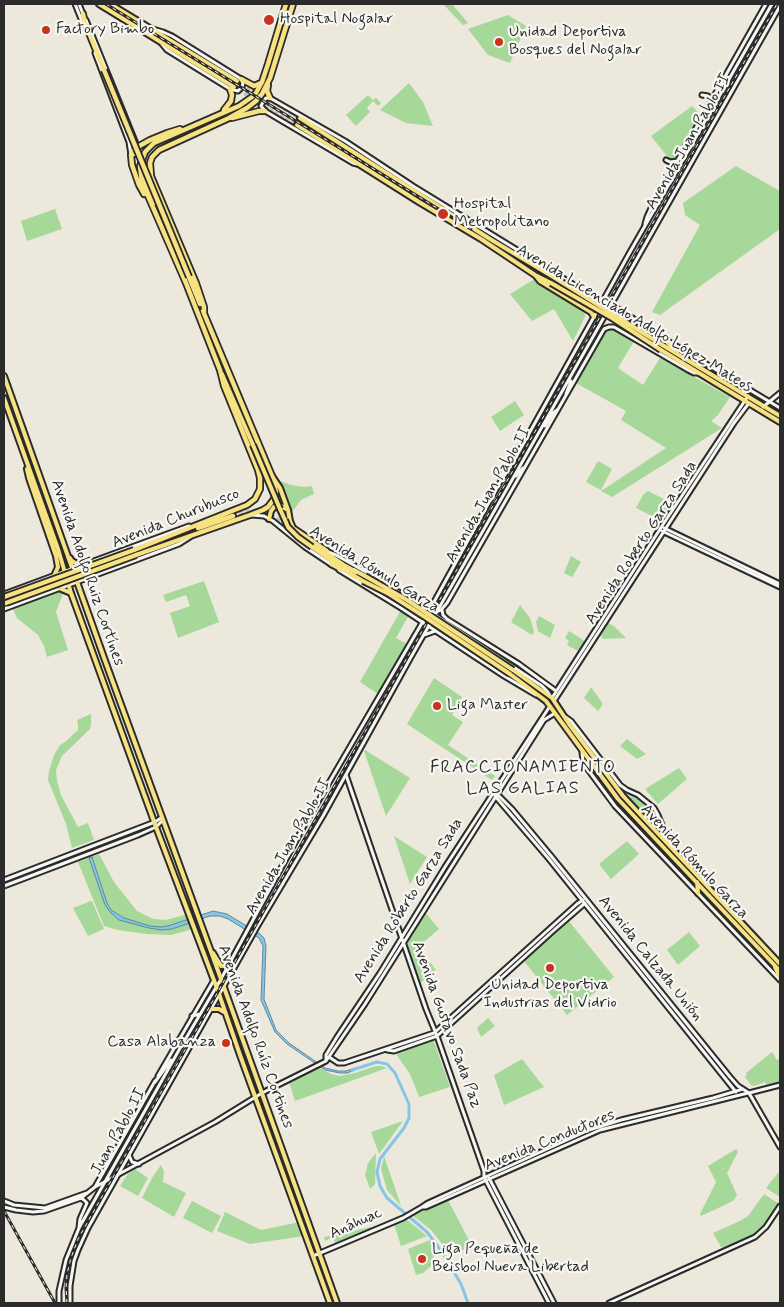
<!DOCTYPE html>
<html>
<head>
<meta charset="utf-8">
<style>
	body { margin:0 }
	#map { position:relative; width:784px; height:1307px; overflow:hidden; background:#ede8dc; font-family:Mynerve,sans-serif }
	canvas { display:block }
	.frame { position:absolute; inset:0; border:5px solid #2b2b2b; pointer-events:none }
</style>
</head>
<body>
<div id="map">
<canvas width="784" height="1307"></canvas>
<div class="frame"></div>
</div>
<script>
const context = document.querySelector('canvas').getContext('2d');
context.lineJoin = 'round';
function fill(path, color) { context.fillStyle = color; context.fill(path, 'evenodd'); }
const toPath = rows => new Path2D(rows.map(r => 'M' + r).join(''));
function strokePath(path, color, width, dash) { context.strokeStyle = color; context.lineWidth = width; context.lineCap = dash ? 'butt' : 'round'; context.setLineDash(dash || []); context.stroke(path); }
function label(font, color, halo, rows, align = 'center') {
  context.font = font + ' Mynerve,sans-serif'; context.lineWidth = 4.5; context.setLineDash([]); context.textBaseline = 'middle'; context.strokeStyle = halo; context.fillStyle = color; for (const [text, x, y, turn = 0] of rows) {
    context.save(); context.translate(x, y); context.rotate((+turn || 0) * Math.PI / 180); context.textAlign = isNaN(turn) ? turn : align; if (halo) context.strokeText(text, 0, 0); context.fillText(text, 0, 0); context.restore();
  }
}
fill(toPath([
	[443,4,452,4,468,23,463,25],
	[508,15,526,26,510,63,488,55,468,29],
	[409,83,423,102,433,126,406,123,380,110],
	[368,95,373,100,376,98,381,103,378,106,373,101,367,108,370,112,356,126,346,115],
	[692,106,701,115,676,160,670,160,651,136],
	[736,166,780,191,780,229,660,315,652,312,700,225,685,215,683,203],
	[55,209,62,229,27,241,21,221],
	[533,280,584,311,585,317,573,341,554,309,532,321,510,294],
	[616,329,634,341,618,368,643,385,660,358,730,397,718,415,711,421,722,428,612,497,601,491,666,448,621,420,626,411,576,383,605,333,609,330],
	[515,401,524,415,500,431,491,417],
	[598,461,612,469,601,490,586,482],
	[280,481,291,485,304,487,312,486,314,494,301,500,292,512],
	[648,491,674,504,662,521,636,508,643,495],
	[571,556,581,562,572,577,564,573],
	[204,581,219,622,178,638,170,613,190,606,186,595,166,602,163,595],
	[64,591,56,612,68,650,47,657,44,646,38,635,17,618,13,609,58,592],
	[520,605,530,618,534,632,532,635,511,622],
	[401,610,409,615,396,638,407,644,378,694,360,682],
	[539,616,555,625,550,638,538,631,536,622],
	[608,623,615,627,626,638,603,639,600,635],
	[569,631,586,642,580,652,567,645,569,641,565,638],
	[434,678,462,697,452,715,463,722,448,745,495,776,492,780,407,724],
	[591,687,603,704,598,711,584,698],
	[91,714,91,724,90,729,62,756,56,770,57,781,61,795,78,827,88,823,94,840,72,848,66,824,48,780,49,771,54,755,60,745,65,742,78,730,78,724,77,720],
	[627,739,646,754,637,759,620,746],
	[365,750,410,778,386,816,364,751],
	[679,768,687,779,658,804,645,789],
	[629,796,642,800,650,807,657,819,659,826,659,830,658,831,637,806,634,805,628,797],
	[394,836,427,857,410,884],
	[627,841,639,854,611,879,599,864],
	[99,854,114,882,137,911,153,919,166,920,188,914,193,929,171,935,146,934,118,930,104,926,78,862],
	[91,901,92,901,104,929,88,936,73,908],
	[425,912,439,929,418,947,436,970,419,984,405,942],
	[568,920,614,977,567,1015,524,961],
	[689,932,700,946,678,965,667,950],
	[488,1018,495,1026,481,1037,477,1028],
	[433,1039,450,1087,419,1097,410,1074,396,1054],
	[772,1052,777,1060,780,1059,780,1082,766,1085,765,1082,754,1086,751,1085,745,1077,747,1075,746,1073],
	[522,1059,544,1087,504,1105,494,1075],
	[376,1066,381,1066,387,1068,295,1101,289,1082,318,1067,331,1074,340,1076,355,1073],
	[403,1121,379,1154,371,1132],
	[736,1149,738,1152,727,1173,737,1195,734,1200,729,1203,701,1216,700,1214,716,1182,708,1166],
	[376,1153,375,1184,370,1189,365,1175,368,1163],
	[384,1156,395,1188,401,1206,387,1190,381,1169],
	[161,1165,164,1171,163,1182,186,1193,174,1217,142,1198,152,1178],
	[135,1169,148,1178,138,1196,120,1186,128,1174],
	[778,1173,780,1174,780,1197,766,1188],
	[764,1194,779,1204,765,1224,752,1235,724,1248,721,1247,713,1233,740,1221,748,1216],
	[448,1200,472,1246,449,1256,440,1241,431,1230,412,1215],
	[192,1201,221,1216,212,1233,183,1218],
	[225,1212,261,1230,300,1222,304,1236,250,1244,217,1231],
	[406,1219,427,1236,401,1246,394,1224],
	[376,1226,336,1245,333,1237,325,1241,324,1237],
	[430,1240,434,1246,435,1251,431,1266,423,1273,416,1275,408,1249]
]), '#a6d899');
const water = toPath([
	[92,857,107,903,111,910,124,918,150,926,162,927,171,925,213,911,227,914,260,934,264,938,266,946,264,999,276,1030,289,1043,325,1068,338,1071,346,1071,355,1068,355,1070,347,1073,340,1073,325,1070,287,1044,275,1032,261,1000,263,946,259,938,228,919,220,916,210,916,172,929,161,930,149,928,119,920,110,912,105,905,89,858,92,857]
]);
fill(water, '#85c6e6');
strokePath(water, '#61889b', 1);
strokePath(toPath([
	[352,1070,377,1062,387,1064,395,1073,409,1104,409,1118,404,1128,380,1159,377,1172,380,1186,387,1198,427,1232,442,1252,461,1284,468,1303]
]), '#85c6e6', 3);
strokePath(toPath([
	[237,81,300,118],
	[234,87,297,125]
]), '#c6c2b9', 4, [4, 2]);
strokePath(toPath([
	[233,516,251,511,257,511,275,518,288,527]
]), '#c6c2b9', 4.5, [4.5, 2]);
const tertiary = toPath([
	[153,29,163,32,172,36,241,79,243,83,242,87,238,91,230,89,167,50,162,44],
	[702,95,708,96,711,100],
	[666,160,670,162,678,161],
	[357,164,353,163,265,111,261,106,263,102,266,98,270,98,345,141,413,186,602,302],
	[645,224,647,217,652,206,766,4],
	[611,304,663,338,780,408],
	[763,407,780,393],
	[252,515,264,516,273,521,305,547,332,565],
	[664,528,780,584],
	[662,531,780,587],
	[328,552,336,555,373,576,429,611,542,686,547,691,551,697],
	[91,562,189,526],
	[339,570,401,608,504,676,536,695],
	[4,594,85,564],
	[4,609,179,544,190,537],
	[442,610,443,615,447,619,519,664,556,691],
	[438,611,441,610,447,603,604,329,609,327,614,327,688,370,694,373,699,373],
	[552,698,662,526,748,396],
	[554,701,734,423,749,403],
	[564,716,571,721,620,785,627,790,638,795,654,808,658,815,671,847],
	[582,752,583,762,586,767,615,806,780,980],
	[346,775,426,1009,437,1036,463,1111,484,1171,484,1177,549,1303],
	[497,794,512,809,552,857,730,1077,738,1086,749,1093],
	[495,796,549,859,736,1092],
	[387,1050,394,1051,437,1036,553,931,585,903],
	[329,1057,338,1063,344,1063,434,1033,577,904,583,900],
	[326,1060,326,1055,337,1037,380,973,445,867,550,706],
	[158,1076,214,980],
	[489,1178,554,1303],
	[95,1187,155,1081],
	[4,1201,14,1205,45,1208,87,1193],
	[4,1207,16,1210,33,1212,44,1211,81,1198,95,1187,215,1122,262,1093,326,1061,365,1004,544,720,555,713],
	[423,1207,426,1207,600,1130,748,1093],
	[313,1256,403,1218,422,1207,428,1203,589,1130,621,1120,713,1098,743,1089]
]);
const secondary = toPath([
	[75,4,83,24],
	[79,4,83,14],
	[86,20,137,146],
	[95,53,129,142,131,155,138,154],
	[566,394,571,381],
	[545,426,553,413,557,410],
	[516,476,523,468],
	[501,478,507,462],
	[424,635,435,631],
	[4,880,155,822,161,818],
	[4,886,138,835,156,827,162,821],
	[192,1016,200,1014],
	[155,1082,171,1060],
	[780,1085,749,1093,780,1147],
	[129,1155,132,1162,139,1164],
	[79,1228,80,1219,87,1203,84,1200,81,1198],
	[59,1303,59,1291,66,1260,79,1228,179,1050,221,979,305,824,429,611,499,484,516,457,630,252,772,4],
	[70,1303,70,1286,74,1261,78,1250,88,1228,257,927,323,816,411,657,512,480,780,6],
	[609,1303,755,1237,766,1227,780,1206]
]);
const primary = toPath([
	[99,4,234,87],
	[110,4,237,81],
	[300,118,490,239,555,278],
	[297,125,419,202,481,239,535,275,551,283],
	[536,276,540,281,591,312,594,317],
	[663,338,677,352],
	[664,346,780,416],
	[661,350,780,422],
	[222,374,253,445],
	[4,376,103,655,221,979,337,1303],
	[4,398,58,549,71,593,156,827,218,991,240,1055,330,1303],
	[27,469,29,478,56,556,58,567,54,576],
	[272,476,280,488,288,510,290,521,293,528,327,551],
	[280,509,285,520],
	[269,519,271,511,274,507,280,505,286,509],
	[312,547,351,574,363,581],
	[70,558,72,561,77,564,92,562],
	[331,564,342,570],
	[354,570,365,576],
	[59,588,71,593],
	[513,670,552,698,569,724,623,796,780,964],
	[510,674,546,701,618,799,780,971],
	[697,882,698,893],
	[213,953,221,966,228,965],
	[775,967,780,977],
	[212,1009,219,1009,224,1012]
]);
const trunk = toPath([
	[83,14,85,23,104,70],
	[241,79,254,86,261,83],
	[268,85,267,91,270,98],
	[224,110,231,101,232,95,230,89],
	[232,118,259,111,265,111],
	[150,176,146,177,145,182,154,203],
	[144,194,139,185,132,165,131,155,132,151,134,149,150,140,167,133,180,129],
	[189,277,200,304],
	[204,313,204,307,196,283,151,176,150,163,152,157,159,150,229,118,247,108,256,101,262,94,270,78,293,4],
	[198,528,233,516],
	[295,532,345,566,356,572],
	[134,550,247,505,255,499,260,489,260,478,258,470,224,386,220,370,186,283,142,182,140,166,145,152,154,143,239,106,252,97,256,93,262,82,268,64,286,4],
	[136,555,250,515,263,510,268,507,274,499,276,492,275,487,272,476,203,311]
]);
strokePath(tertiary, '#2b2b2b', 7);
strokePath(secondary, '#2b2b2b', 7);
strokePath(primary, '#2b2b2b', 8);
strokePath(trunk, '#2b2b2b', 8);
strokePath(tertiary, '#f6f6f2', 3);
strokePath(secondary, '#f6f6f2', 3);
strokePath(primary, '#f7e281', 4);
strokePath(trunk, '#f7e281', 4.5);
const rail = toPath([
	[106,4,471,229],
	[4,1211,55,1303],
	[67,1303,66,1288,67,1274,71,1258,78,1239,777,4]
]);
strokePath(rail, '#2b2b2b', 3);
strokePath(rail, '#f6f6f2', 1, [4]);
const primaryBridge = toPath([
	[555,278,664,346],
	[551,283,612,318,661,350],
	[253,445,280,509],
	[285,520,288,527,298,537,312,547],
	[365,576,407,600,513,670],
	[363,581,389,594,425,617,510,674]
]);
const trunkBridge = toPath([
	[104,70,189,277],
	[4,597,134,550],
	[6,603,136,555]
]);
strokePath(primaryBridge, '#2b2b2b', 8, []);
strokePath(trunkBridge, '#2b2b2b', 8, []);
strokePath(primaryBridge, '#f7e281', 4);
strokePath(trunkBridge, '#f7e281', 4.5);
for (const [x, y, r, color] of [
	[269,20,6,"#c8321e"],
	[46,30,5,"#c8321e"],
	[499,42,5,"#c8321e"],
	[443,214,6,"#c8321e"],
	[437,706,5,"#c8321e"],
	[550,968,5,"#c8321e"],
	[226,1043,5,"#c8321e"],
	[422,1259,5,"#c8321e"]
]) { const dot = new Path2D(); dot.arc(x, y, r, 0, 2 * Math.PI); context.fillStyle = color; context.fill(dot); strokePath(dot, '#f6f6f2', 2); }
label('16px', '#2b2b2b', '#f6f6f2', [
	["Hospital Nogalar",280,20],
	["Factory Bimbo",56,30],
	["Unidad Deportiva",509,33],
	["Bosques del Nogalar",509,51],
	["Hospital",454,205],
	["Metropolitano",454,223],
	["Liga Master",447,706],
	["Unidad Deportiva",550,986,"center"],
	["Industrias del Vidrio",550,1004,"center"],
	["Casa Alabanza",216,1043,"right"],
	["Liga Pequeña de",432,1250],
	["Beisbol Nueva Libertad",432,1268]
], 'left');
label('16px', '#2b2b2b', '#f6f6f2', [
	["Avenida Juan Pablo II",689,142,-60],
	["Avenida Licenciado Adolfo López Mateos",634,319,31],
	["Avenida Juan Pablo II",489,495,-60],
	["Avenida Churubusco",176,519,-22],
	["Avenida Roberto Garza Sada",642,543,-57],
	["Avenida Rómulo Garza",374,570,32],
	["Avenida Adolfo Ruiz Cortínes",87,573,71],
	["Avenida Juan Pablo II",289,847,-60],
	["Avenida Rómulo Garza",694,862,47],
	["Avenida Roberto Garza Sada",409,901,-58],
	["Avenida Calzada Unión",650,959,51],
	["Avenida Gustavo Sada Paz",446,1025,70],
	["Avenida Adolfo Ruíz Cortines",255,1037,70],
	["Juan Pablo II",119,1132,-61],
	["Avenida Conductores",550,1141,-22],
	["Anáhuac",356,1224,-24]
]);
context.letterSpacing = '1px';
label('18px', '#2b2b2b', '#f6f6f2', [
	["FRACCIONAMIENTO",523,768],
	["LAS GALIAS",523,789]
]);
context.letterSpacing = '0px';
</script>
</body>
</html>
